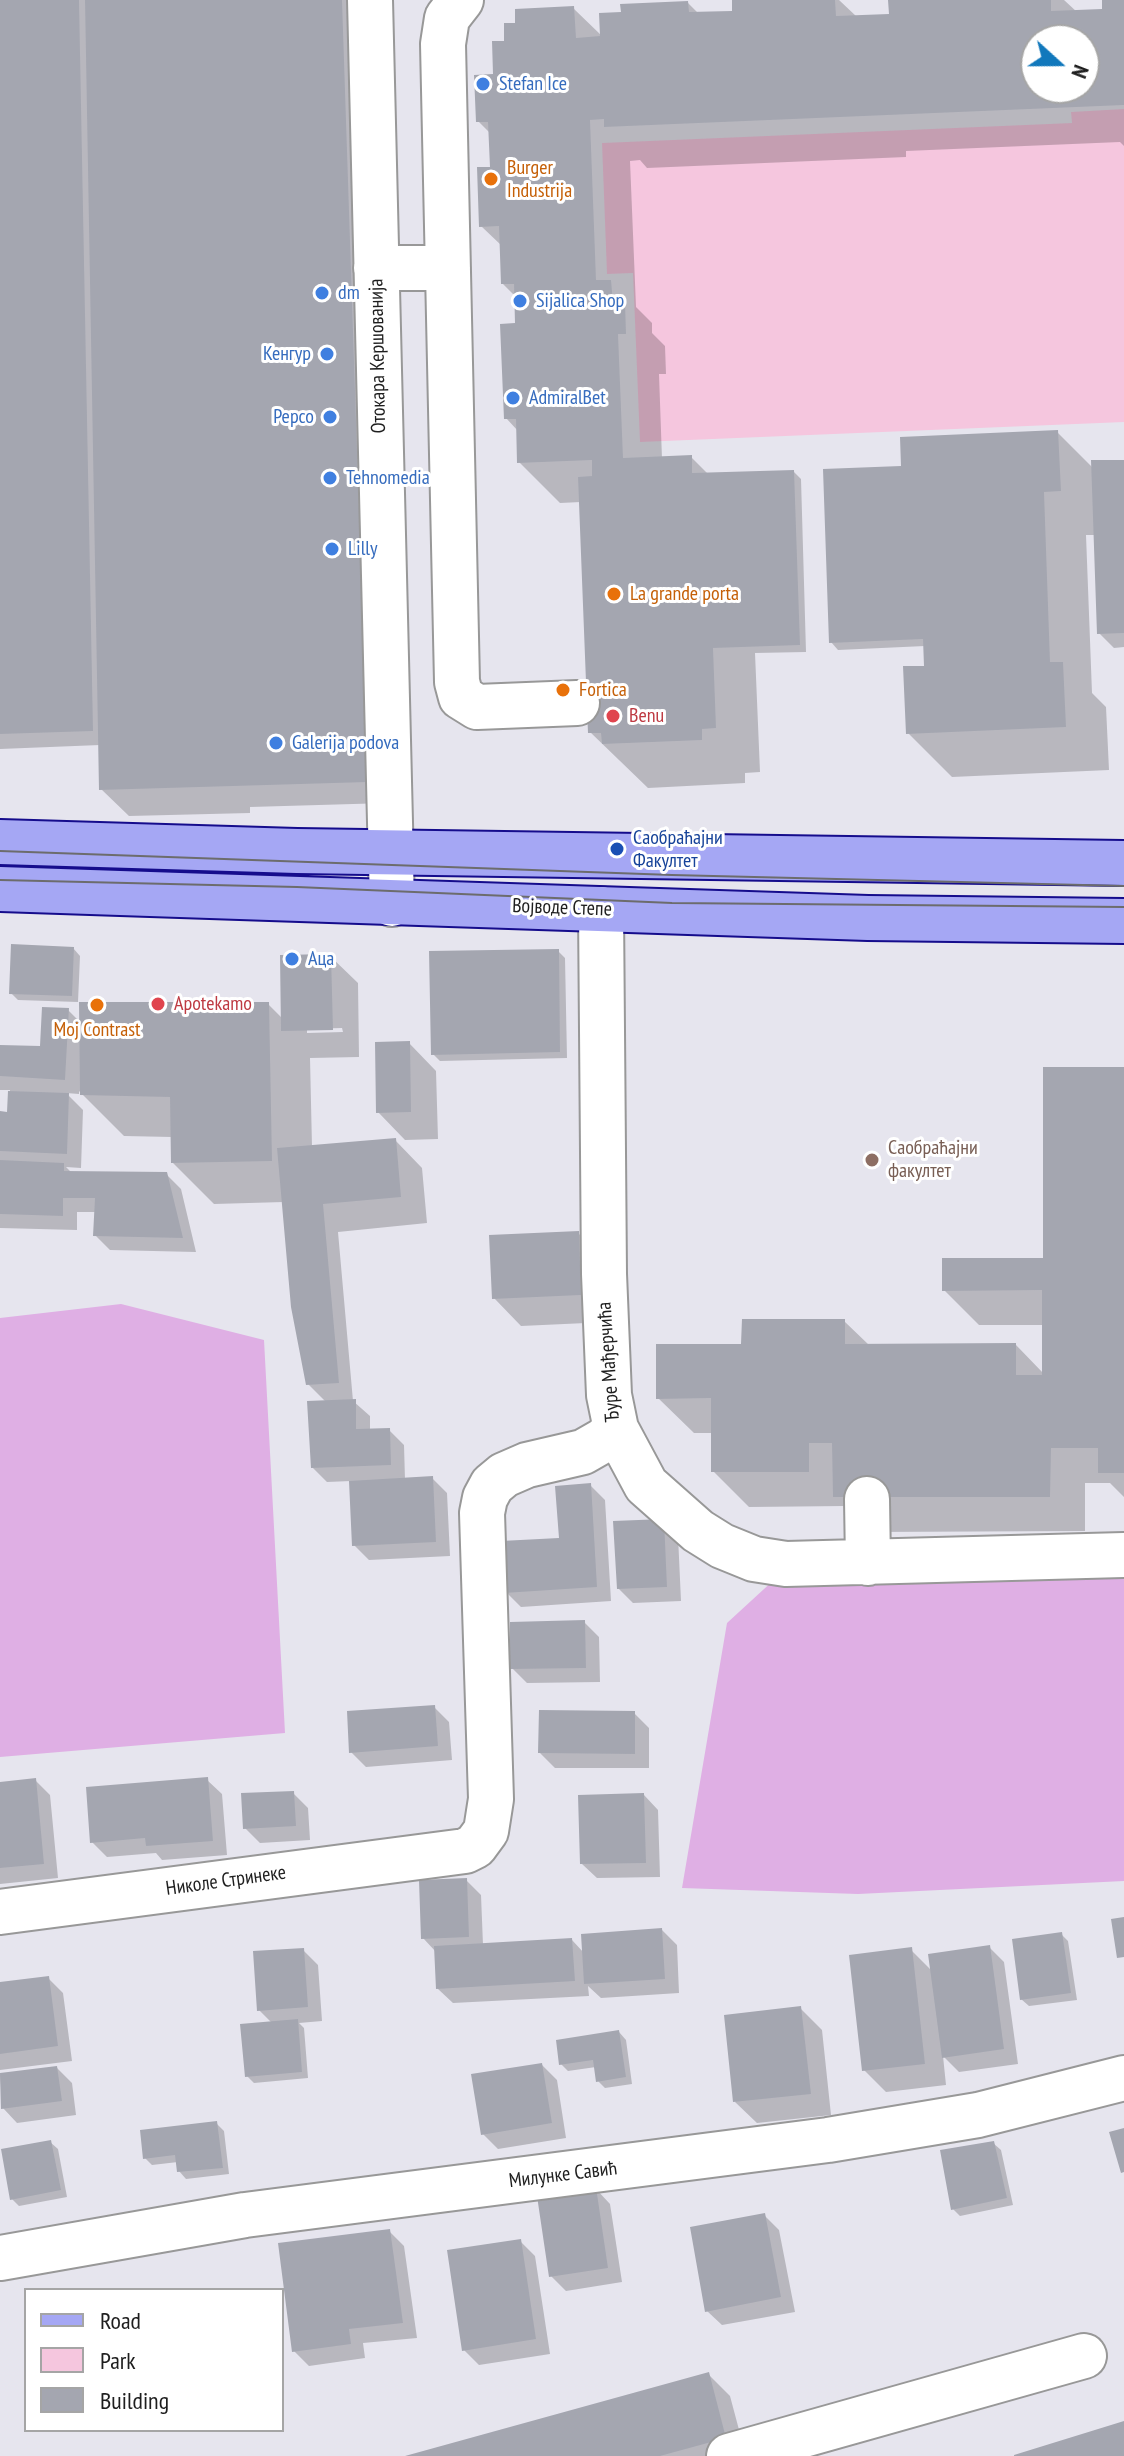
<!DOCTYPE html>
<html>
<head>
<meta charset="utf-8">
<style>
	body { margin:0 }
	#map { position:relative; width:1124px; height:2456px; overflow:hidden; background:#e6e5ee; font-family:"PT Sans Narrow",sans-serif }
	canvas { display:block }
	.legend { position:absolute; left:24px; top:2288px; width:260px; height:144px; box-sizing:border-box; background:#fff; border:2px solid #a5a5a5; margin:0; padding:10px 14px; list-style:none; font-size:24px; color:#1e1e1e }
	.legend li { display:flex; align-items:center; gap:16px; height:40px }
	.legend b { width:40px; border:2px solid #a5a5a5 }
	.north { position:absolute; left:1020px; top:24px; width:80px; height:80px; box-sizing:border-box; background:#fff; border:2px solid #a5a5a5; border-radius:50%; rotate:111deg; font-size:22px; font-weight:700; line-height:32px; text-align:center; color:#1e1e1e }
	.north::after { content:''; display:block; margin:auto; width:28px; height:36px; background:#1178bc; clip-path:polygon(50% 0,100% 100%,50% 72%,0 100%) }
</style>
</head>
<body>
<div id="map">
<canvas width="1124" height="2456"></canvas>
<ul class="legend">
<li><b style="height:10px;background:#a5a7f4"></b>Road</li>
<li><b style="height:22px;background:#f5c6de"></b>Park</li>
<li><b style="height:22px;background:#a4a6b0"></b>Building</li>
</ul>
<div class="north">N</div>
</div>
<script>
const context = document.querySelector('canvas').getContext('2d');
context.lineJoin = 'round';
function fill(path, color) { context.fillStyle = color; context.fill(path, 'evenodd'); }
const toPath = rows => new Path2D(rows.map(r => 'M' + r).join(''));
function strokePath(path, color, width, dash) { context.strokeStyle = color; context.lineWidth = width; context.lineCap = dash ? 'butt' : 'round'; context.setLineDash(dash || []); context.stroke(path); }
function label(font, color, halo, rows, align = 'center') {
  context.font = font + ' "PT Sans Narrow",sans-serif'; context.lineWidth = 6; context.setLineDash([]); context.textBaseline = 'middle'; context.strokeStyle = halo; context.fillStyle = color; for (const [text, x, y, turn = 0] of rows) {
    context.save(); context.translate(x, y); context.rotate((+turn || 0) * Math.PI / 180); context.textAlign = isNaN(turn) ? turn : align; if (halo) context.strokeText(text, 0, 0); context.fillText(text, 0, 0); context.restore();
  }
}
fill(toPath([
	[121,1304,264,1340,285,1733,0,1757,0,1318],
	[1124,1576,1124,1881,858,1894,682,1888,727,1623,776,1578]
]), '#dfafe4');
fill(toPath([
	[1124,109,1124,422,640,442,633,273,607,274,602,143,1072,123,1071,112]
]), '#f5c6de');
fill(toPath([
	[0,0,362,0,388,803,250,807,250,813,129,816,101,789,100,745,0,749],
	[734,0,839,0,857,17,891,15,890,0,1064,0,1077,12,1104,11,1104,0,1124,0,1124,146,1120,142,906,151,906,157,647,168,640,160,630,161,636,307,652,323,652,333,665,346,666,374,659,374,662,459,691,457,708,474,794,472,801,479,806,652,755,653,760,772,745,773,745,783,648,788,590,732,581,502,560,503,519,462,518,431,506,418,517,325,516,297,503,284,502,246,481,226,492,169,491,134,478,121,506,42,518,24,573,8,602,36,623,14,688,3,699,14,734,13],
	[1036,40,1084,40,1084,88,1036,88],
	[1057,432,1093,468,1124,462,1124,647,1114,648,1099,633,1095,535,1086,535,1092,693,1106,707,1109,770,952,777,908,733,926,668,925,646,838,650,831,642,903,468],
	[73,948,80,956,78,1002,18,1000,11,993],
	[558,951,565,958,567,1058,440,1061,433,1054],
	[330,956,358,983,359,1057,310,1058,312,1147,395,1140,422,1168,427,1223,338,1232,353,1401,370,1416,370,1431,389,1430,404,1445,405,1480,432,1478,447,1493,450,1556,369,1560,354,1545,351,1481,327,1482,312,1467,326,1402,308,1384,284,1202,214,1204,173,1163,172,1137,124,1136,79,1091,79,1094,66,1093,83,1110,81,1168,66,1167,72,1173,166,1174,181,1189,196,1252,110,1250,95,1235,96,1212,77,1212,77,1230,0,1228,0,1113,9,1114,10,1090,0,1090,0,1047,42,1049,68,1010,82,1024,268,1004,283,1019],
	[342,1028,343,1032,307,1033,307,1029],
	[409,1043,436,1071,438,1139,405,1140,378,1112],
	[1124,1069,1124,1497,1110,1483,1085,1483,1085,1531,870,1532,845,1506,749,1507,713,1471,713,1433,694,1433,658,1398,743,1346,844,1321,869,1345,1016,1345,1044,1374,1044,1325,979,1325,944,1290,1045,1260],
	[578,1233,605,1260,608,1322,521,1326,494,1298],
	[590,1485,605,1500,611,1601,521,1607,506,1592,561,1540],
	[664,1521,678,1536,681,1601,633,1603,618,1588],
	[584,1622,599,1637,600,1682,527,1683,512,1668],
	[434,1707,449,1722,452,1760,366,1767,351,1752],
	[634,1713,649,1728,649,1768,555,1768,540,1753],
	[35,1780,50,1795,58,1878,0,1884,0,1784],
	[207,1780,222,1794,227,1855,162,1860,156,1853,107,1857,92,1842],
	[293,1793,308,1808,310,1840,260,1843,245,1828],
	[644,1795,658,1810,660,1877,597,1878,582,1864],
	[466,1880,481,1895,483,1945,572,1940,584,1953,662,1930,677,1945,679,1993,601,1998,588,1986,589,1996,453,2003,438,1989,436,1952,423,1938],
	[1061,1934,1068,1941,1077,2000,1029,2006,1021,1999],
	[989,1947,1004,1962,1018,2064,959,2072,943,2056,946,2085,886,2092,864,2070,911,1950,932,1971],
	[303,1950,318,1965,322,2021,299,2023,304,2028,308,2078,254,2083,247,2076,272,2023,259,2010],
	[48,1978,63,1993,72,2061,0,2070,0,1984],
	[800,2008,822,2030,831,2115,757,2123,735,2102],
	[619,2032,626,2040,632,2084,605,2088,598,2081,596,2067,568,2071,561,2064],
	[542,2065,557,2080,566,2138,498,2149,483,2134],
	[57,2068,72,2083,76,2115,17,2123,3,2108,0,2075],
	[217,2124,224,2131,229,2174,186,2179,179,2171,178,2162,152,2165,145,2158],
	[50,2142,58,2149,67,2197,19,2206,12,2199],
	[993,2143,1001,2150,1013,2205,960,2216,953,2209],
	[596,2189,610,2204,622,2282,566,2291,551,2276],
	[764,2215,779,2230,795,2312,722,2325,707,2311],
	[389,2231,404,2246,417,2338,363,2343,365,2358,309,2366,294,2351],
	[520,2241,535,2256,550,2354,479,2365,464,2350],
	[708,2374,730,2396,746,2456,409,2456]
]), '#0003');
fill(toPath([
	[0,0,79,0,93,731,0,734],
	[85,0,342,0,368,782,99,790],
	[732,0,835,0,836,16,889,14,888,0,1051,0,1051,11,1102,9,1102,0,1124,0,1124,105,604,127,604,119,590,120,596,280,611,280,613,303,625,302,626,334,618,334,623,458,692,455,692,473,794,470,800,645,713,648,716,728,702,729,702,740,602,744,601,733,588,733,578,477,592,476,592,460,517,463,516,419,504,419,500,324,515,323,514,284,501,284,499,226,479,227,477,167,490,167,488,122,476,122,474,75,493,74,492,41,504,41,504,23,515,23,515,9,574,6,576,38,600,36,599,13,621,12,620,4,688,1,689,12,732,11],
	[1036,40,1084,40,1084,88,1036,88],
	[1058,430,1061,491,1044,492,1050,662,1063,662,1066,727,906,734,903,666,924,666,923,639,829,643,823,469,901,466,900,437],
	[1091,460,1124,460,1124,633,1097,634],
	[11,944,74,947,72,996,9,994],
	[559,949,560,1052,431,1055,429,951],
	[331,954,333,1030,281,1031,280,955],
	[79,1002,269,1002,272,1161,171,1163,170,1097,80,1095],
	[42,1007,69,1008,65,1080,0,1076,0,1045,40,1046],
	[410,1041,411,1112,376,1113,375,1042],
	[1043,1067,1124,1067,1124,1473,1098,1473,1098,1448,1051,1448,1050,1497,833,1497,832,1443,809,1443,809,1472,711,1472,711,1398,656,1399,656,1344,741,1344,742,1319,845,1319,845,1344,1016,1343,1016,1375,1042,1375,1042,1290,942,1291,942,1258,1043,1258],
	[8,1091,69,1093,67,1154,0,1151,0,1111,7,1112],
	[396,1138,401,1197,323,1204,339,1383,306,1385,291,1307,277,1148],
	[0,1160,64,1163,64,1171,167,1172,183,1238,93,1236,95,1198,63,1198,63,1216,0,1214],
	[579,1231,581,1295,492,1299,489,1235],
	[356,1399,356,1429,390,1428,391,1465,311,1468,307,1401],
	[433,1476,436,1542,352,1546,349,1481],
	[591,1483,597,1587,504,1593,501,1541,559,1538,555,1486],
	[664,1519,667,1587,617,1589,613,1521],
	[585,1620,586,1668,510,1669,510,1622],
	[435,1705,438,1746,349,1753,347,1711],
	[539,1710,635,1711,635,1754,538,1753],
	[208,1777,213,1841,146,1846,145,1838,90,1843,86,1787],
	[36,1778,44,1864,0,1868,0,1782],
	[294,1791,296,1826,243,1829,241,1793],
	[644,1793,646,1863,580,1864,578,1795],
	[467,1878,469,1937,421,1939,419,1880],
	[1124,1917,1124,1957,1117,1958,1111,1919],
	[662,1928,665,1979,584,1984,581,1934],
	[1062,1932,1071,1993,1020,2000,1012,1939],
	[572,1938,575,1981,436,1989,434,1946],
	[990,1945,1004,2049,942,2058,928,1954],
	[912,1947,925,2064,862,2071,849,1955],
	[304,1948,308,2007,257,2011,253,1951],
	[49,1976,58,2046,0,2054,0,1982],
	[801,2006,811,2094,733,2102,724,2015],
	[298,2019,302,2072,245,2077,240,2024],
	[619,2030,626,2077,596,2082,593,2060,559,2065,556,2040],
	[542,2063,552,2123,481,2135,471,2074],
	[57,2066,62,2101,1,2109,0,2073],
	[217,2121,223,2168,177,2172,175,2155,143,2159,140,2130],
	[1124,2128,1124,2172,1121,2173,1109,2132],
	[51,2140,61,2190,10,2200,1,2149],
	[994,2141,1007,2198,951,2210,940,2150],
	[596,2187,608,2268,549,2277,537,2196],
	[765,2213,781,2297,705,2312,690,2227],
	[390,2229,403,2323,349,2329,351,2344,292,2352,278,2243],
	[521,2239,536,2339,462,2351,447,2250],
	[709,2372,726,2438,660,2456,405,2456],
	[1124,2421,1124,2456,1014,2456,1014,2455]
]), '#a4a6b0');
const minor = toPath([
	[370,0,392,904],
	[461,0,447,18,443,44,457,682,461,697,477,707,577,703],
	[376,268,448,268],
	[601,909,604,1274,609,1395,616,1429,646,1485,698,1531,722,1546,754,1559,786,1564,1124,1555],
	[867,1499,868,1563],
	[0,1912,465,1851,475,1846,486,1831,491,1799,482,1513,485,1498,492,1485,504,1475,527,1465,583,1452,604,1440,616,1429],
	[0,2258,245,2215,828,2140,978,2115,1124,2078],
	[729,2456,1084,2356]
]);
const major = toPath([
	[0,842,297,851,1124,863],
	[0,889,868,918,1124,921]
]);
strokePath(minor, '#989898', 48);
strokePath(major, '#150c8c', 48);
strokePath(minor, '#fff', 44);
strokePath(major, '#a5a7f4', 44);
strokePath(toPath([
	[0,851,672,875,1124,886],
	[0,880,297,887,672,903,1124,907]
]), '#6c6c6c', 2);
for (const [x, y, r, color] of [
	[483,84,8,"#3f7fe0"],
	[491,179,8,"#e8710a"],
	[322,293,8,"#3f7fe0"],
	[520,301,8,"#3f7fe0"],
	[327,354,8,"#3f7fe0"],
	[513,398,8,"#3f7fe0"],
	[330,417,8,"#3f7fe0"],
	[330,478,8,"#3f7fe0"],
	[332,549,8,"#3f7fe0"],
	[614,594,8,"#e8710a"],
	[563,690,8,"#e8710a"],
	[613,716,8,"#e0444e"],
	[276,743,8,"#3f7fe0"],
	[617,849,8,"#1a4fb4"],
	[292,959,8,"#3f7fe0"],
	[158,1004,8,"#e0444e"],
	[97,1005,8,"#e8710a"],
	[872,1160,8,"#8d6e63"]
]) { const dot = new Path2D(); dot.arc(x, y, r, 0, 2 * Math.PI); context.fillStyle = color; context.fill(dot); strokePath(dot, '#fff', 3); }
label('20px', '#366cbe', '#fff', [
	["Stefan Ice",499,84],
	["dm",338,293],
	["Sijalica Shop",536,301],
	["Кенгур",311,354,"right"],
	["AdmiralBet",529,398],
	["Pepco",314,417,"right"],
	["Tehnomedia",346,478],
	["Lilly",348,549],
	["Galerija podova",292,743],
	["Аца",308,959]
], 'left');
label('20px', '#c56008', '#fff', [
	["Burger",507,168],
	["Industrija",507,191],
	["La grande porta",630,594],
	["Fortica",579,690],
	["Moj Contrast",97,1030,"center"]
], 'left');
label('20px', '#1e1e1e', '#fff', [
	["Отокара Кершованија",378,356,-91],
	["Војводе Степе",562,908,2],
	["Ђуре Мађерчића",609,1362,-94],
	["Николе Стринеке",226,1881,-8],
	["Милунке Савић",563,2175,-7]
]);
label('20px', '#be3a42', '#fff', [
	["Benu",629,716],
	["Apotekamo",174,1004]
], 'left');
label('20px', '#164399', '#fff', [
	["Саобраћајни",633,838],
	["Факултет",633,861]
], 'left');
label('20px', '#785e54', '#fff', [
	["Саобраћајни",888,1148],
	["факултет",888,1171]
], 'left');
</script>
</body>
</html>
